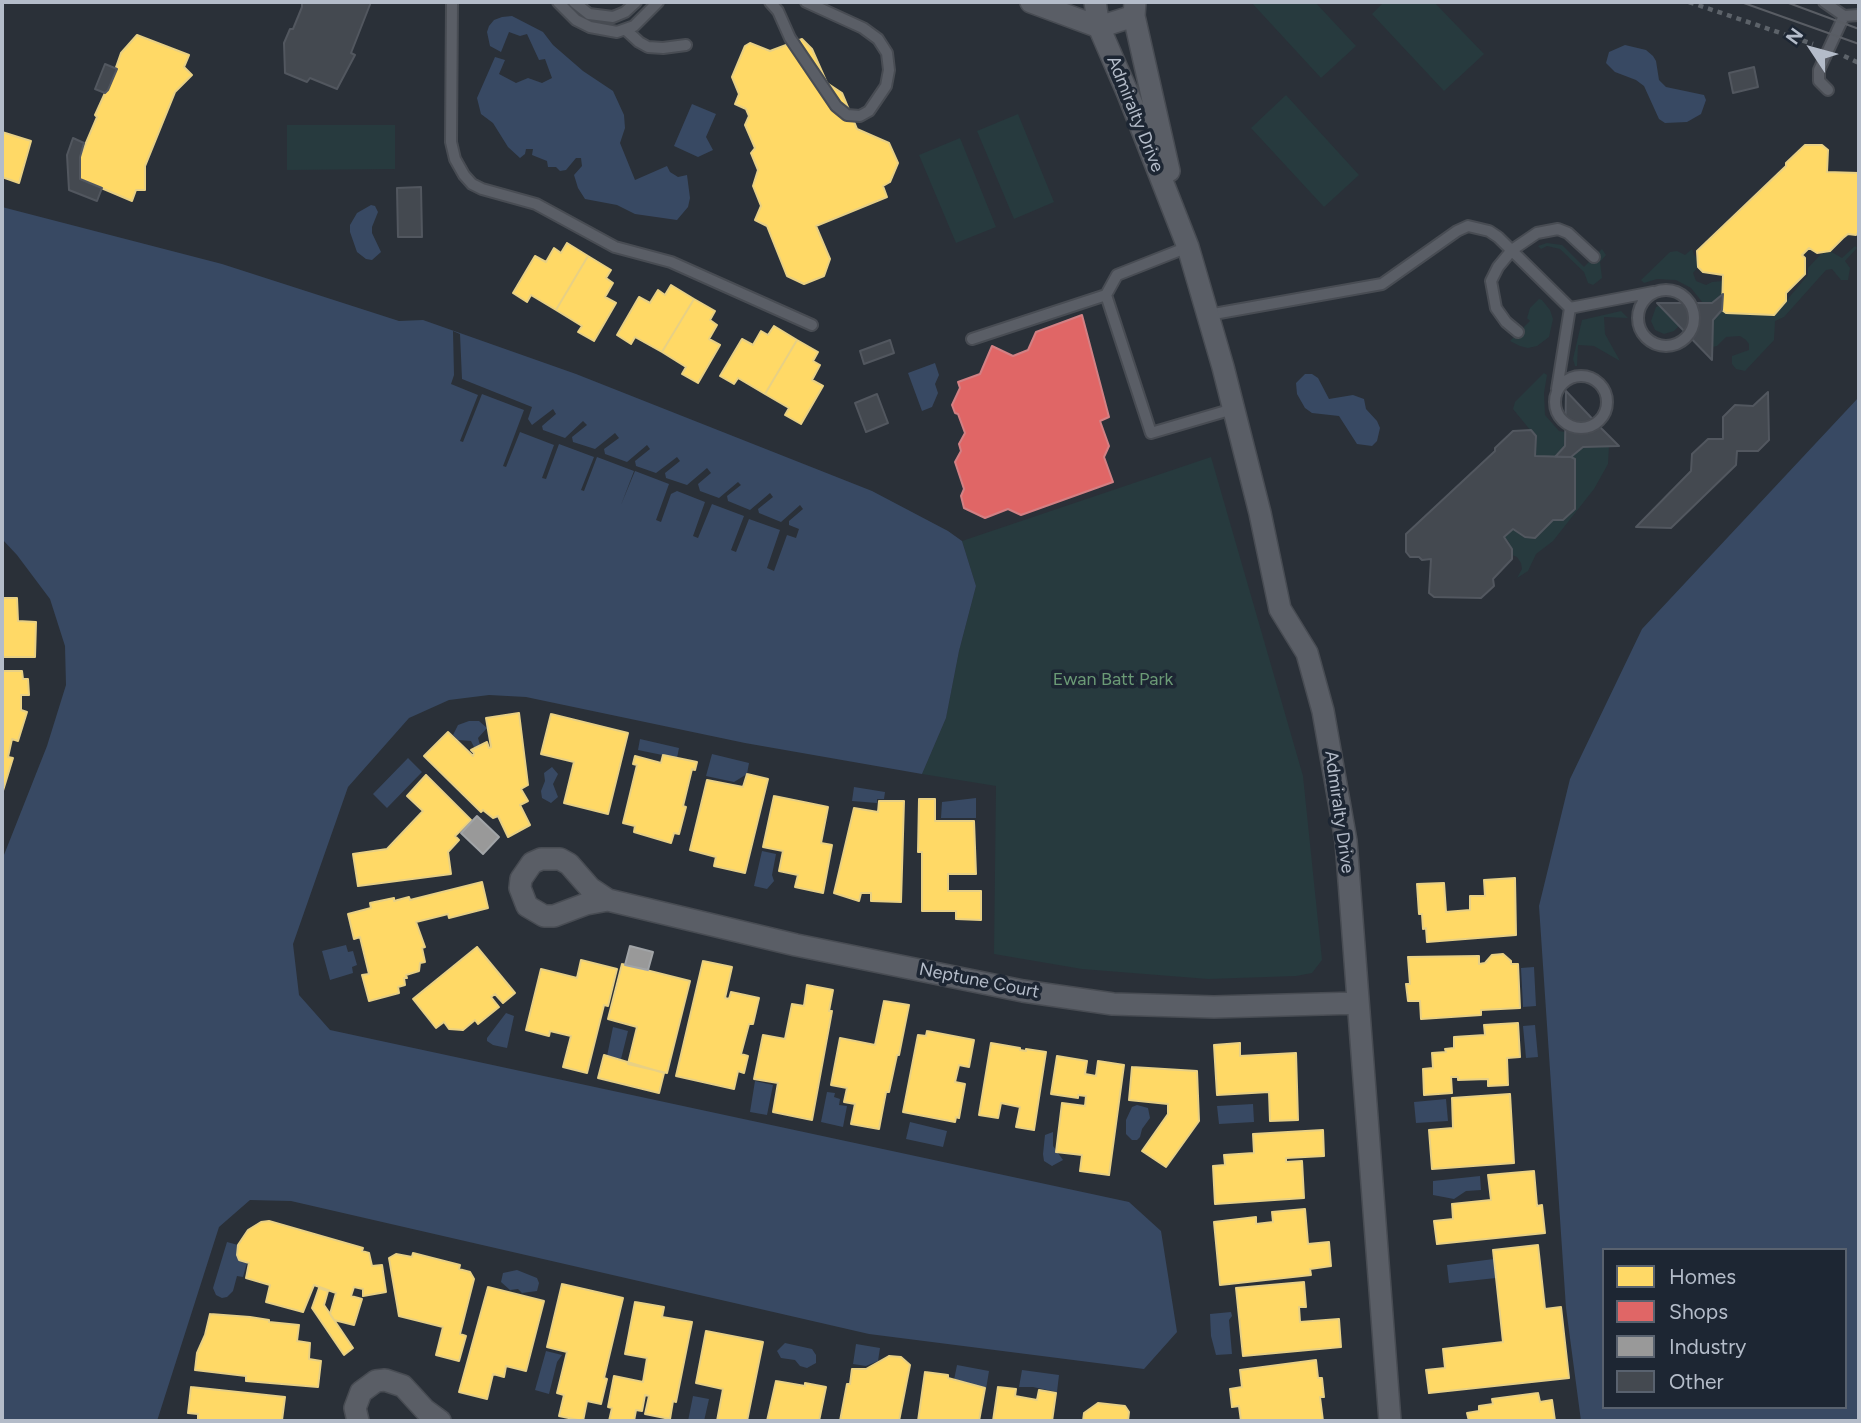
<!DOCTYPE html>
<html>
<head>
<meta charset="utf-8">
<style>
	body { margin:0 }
	#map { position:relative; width:1861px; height:1423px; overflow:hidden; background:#2a3038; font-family:Figtree,sans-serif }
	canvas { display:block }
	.frame { position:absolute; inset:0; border:4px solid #b4bcc9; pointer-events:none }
	.legend { position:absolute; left:1602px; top:1248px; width:245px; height:161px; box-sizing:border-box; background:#1d2633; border:2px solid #59626f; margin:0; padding:9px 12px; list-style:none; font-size:21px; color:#b4bcc9 }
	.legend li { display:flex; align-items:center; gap:14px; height:35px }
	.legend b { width:35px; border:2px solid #59626f }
	.north { position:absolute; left:1777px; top:14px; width:70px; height:70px; -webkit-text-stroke:5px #1d2633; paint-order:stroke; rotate:306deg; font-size:19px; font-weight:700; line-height:28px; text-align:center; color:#b4bcc9 }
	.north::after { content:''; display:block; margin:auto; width:24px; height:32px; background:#b4bcc9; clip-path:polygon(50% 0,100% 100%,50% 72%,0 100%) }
</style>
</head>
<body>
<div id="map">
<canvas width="1861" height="1423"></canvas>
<div class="frame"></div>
<ul class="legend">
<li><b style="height:19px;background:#ffd966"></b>Homes</li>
<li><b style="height:19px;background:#e06666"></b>Shops</li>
<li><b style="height:19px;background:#999"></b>Industry</li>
<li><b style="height:19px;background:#444950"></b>Other</li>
</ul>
<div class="north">N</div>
</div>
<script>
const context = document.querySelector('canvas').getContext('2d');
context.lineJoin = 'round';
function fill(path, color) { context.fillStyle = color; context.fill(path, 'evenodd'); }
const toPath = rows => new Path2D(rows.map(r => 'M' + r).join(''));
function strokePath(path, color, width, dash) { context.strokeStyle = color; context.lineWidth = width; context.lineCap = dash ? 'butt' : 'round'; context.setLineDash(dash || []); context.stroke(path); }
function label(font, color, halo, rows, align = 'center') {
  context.font = font + ' Figtree,sans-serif'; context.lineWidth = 7; context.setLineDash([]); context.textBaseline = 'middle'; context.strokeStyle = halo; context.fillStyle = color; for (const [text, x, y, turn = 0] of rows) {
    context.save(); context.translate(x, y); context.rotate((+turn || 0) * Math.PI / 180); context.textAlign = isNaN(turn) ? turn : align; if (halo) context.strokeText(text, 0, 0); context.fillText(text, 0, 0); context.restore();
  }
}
fill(toPath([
	[1251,2,1315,2,1356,46,1321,78],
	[1384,2,1434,2,1484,54,1444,91,1372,14],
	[1286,95,1359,175,1324,207,1251,128],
	[1018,114,1054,202,1014,219,977,131],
	[287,125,395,125,395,169,287,170],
	[960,138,996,227,956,243,919,155],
	[1547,243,1562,245,1584,267,1602,249,1606,255,1600,262,1602,278,1593,285,1588,283,1584,272,1560,249,1547,246,1541,249,1538,246],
	[1855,246,1857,248,1845,261,1850,268,1848,280,1841,280,1832,269,1826,270,1784,317,1775,321,1774,340,1745,371,1736,369,1732,364,1732,356,1749,350,1749,344,1746,340,1740,336,1726,337,1717,346,1712,347,1713,320,1722,310,1774,315,1808,275,1808,268,1821,254,1830,251,1842,258],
	[1692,249,1694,255,1697,258,1698,267,1693,273,1696,281,1706,285,1712,282,1723,281,1723,294,1712,303,1703,303,1691,288,1676,280,1657,279,1644,283,1641,280,1670,252,1677,251,1685,255],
	[1539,299,1542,300,1550,310,1553,319,1549,337,1537,346,1528,348,1520,346,1510,341,1530,321,1527,318,1530,308],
	[1665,303,1670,304,1681,324,1674,331,1664,334,1655,330,1651,321,1656,307],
	[1621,311,1628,318,1604,317,1605,334,1620,361,1594,346,1578,345,1577,366,1575,366,1573,359,1582,320],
	[1544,373,1547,375,1544,393,1545,415,1559,431,1565,432,1565,446,1555,457,1535,456,1535,436,1513,409,1515,402],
	[1609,446,1608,464,1594,489,1553,541,1536,554,1528,571,1517,578,1522,569,1521,563,1517,557,1512,555,1509,542,1504,537,1513,529,1525,537,1535,538,1553,520,1563,520,1575,508,1575,460,1571,457,1583,447],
	[1211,457,1303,776,1322,960,1312,973,1296,976,1208,979,1082,969,994,954,996,786,922,774,946,718,959,651,976,586,962,541]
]), '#273a3e');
fill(toPath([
	[512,16,543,32,553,45,583,71,613,91,624,115,625,128,620,143,635,180,667,166,670,172,678,177,687,175,690,198,688,207,677,220,635,214,617,205,585,199,578,188,574,175,582,166,581,158,576,158,566,170,560,171,556,167,548,167,547,161,532,155,533,149,526,149,525,154,520,158,508,147,493,123,481,114,477,98,495,57,505,60,499,74,516,83,528,78,542,83,552,78,545,59,539,60,527,34,520,36,509,32,501,52,490,46,487,32,489,26,494,20,502,17],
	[1625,45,1646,50,1653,56,1656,61,1659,80,1666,87,1704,95,1706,100,1701,114,1687,122,1665,123,1659,119,1644,86,1636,80,1615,72,1606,63,1609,52],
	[692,104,716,114,706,137,713,150,698,157,674,146],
	[371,205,375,206,378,212,372,227,372,233,381,252,372,260,366,259,357,252,350,232,350,225,357,213],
	[2,207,222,264,399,321,423,320,576,374,872,491,948,531,962,541,976,586,959,651,946,718,922,774,745,743,526,697,489,695,449,700,409,718,348,787,293,944,299,995,330,1030,1129,1202,1161,1231,1177,1332,1144,1369,869,1334,291,1201,250,1200,219,1227,157,1421,2,1421,2,860,47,746,66,685,65,646,50,599,17,555,2,539],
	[935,363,939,375,935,384,938,393,932,407,922,411,908,373],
	[1305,374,1312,374,1318,378,1329,399,1353,395,1364,399,1366,409,1377,421,1380,428,1377,441,1372,446,1357,444,1339,416,1312,413,1305,408,1297,394,1296,383],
	[1859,397,1859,1421,1581,1421,1566,1308,1539,906,1570,779,1642,629],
	[1604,1250,1845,1250,1845,1407,1604,1407],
	[469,721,479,721,487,728,478,738,480,745,478,747,474,747,471,741,458,740,453,735,458,725],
	[640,739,679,748,677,758,638,750],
	[712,754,749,763,747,774,734,782,706,776],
	[408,758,422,772,387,808,373,794],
	[552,767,558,774,553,784,558,797,551,803,542,798,541,791,545,781,544,773],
	[854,787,885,792,884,799,877,799,877,803,852,801],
	[976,798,976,818,941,818,942,802],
	[762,851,776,854,772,875,774,881,767,889,754,886],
	[346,945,348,952,353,951,357,965,352,967,353,973,330,980,322,951],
	[1534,967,1536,1006,1523,1007,1521,968],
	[506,1013,514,1016,507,1048,493,1045,487,1041,487,1038],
	[1535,1025,1538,1057,1526,1058,1523,1026],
	[613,1027,628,1031,621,1059,607,1056],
	[755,1081,773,1085,767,1115,750,1112],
	[827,1092,835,1093,834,1097,840,1099,839,1105,847,1106,843,1127,821,1122],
	[1446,1099,1448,1121,1416,1123,1414,1102],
	[1253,1104,1254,1122,1219,1124,1217,1106],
	[1137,1105,1148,1108,1150,1118,1142,1129,1140,1137,1137,1140,1132,1140,1126,1134,1126,1120,1132,1107],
	[910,1122,947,1131,943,1147,906,1139],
	[1053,1132,1053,1146,1063,1160,1052,1166,1044,1161,1043,1154,1045,1135],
	[1480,1176,1481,1190,1466,1191,1454,1199,1433,1195,1433,1181],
	[227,1242,238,1245,239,1259,247,1263,243,1277,237,1276,233,1291,227,1297,222,1298,216,1295,213,1288],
	[1494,1259,1496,1278,1449,1283,1447,1265],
	[517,1270,537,1278,539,1283,537,1291,522,1293,518,1289,510,1290,501,1282,503,1273],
	[1231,1312,1232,1316,1229,1320,1232,1354,1216,1355,1211,1336,1210,1314],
	[785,1343,812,1349,816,1355,816,1363,807,1368,800,1366,795,1360,781,1358,777,1351],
	[856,1344,880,1348,878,1361,866,1366,853,1364],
	[546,1351,562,1355,557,1362,549,1394,535,1390],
	[957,1365,989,1371,986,1389,954,1380],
	[1022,1370,1059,1375,1057,1392,1033,1387,1019,1387],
	[693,1396,709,1399,704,1421,688,1421]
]), '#384963');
fill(toPath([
	[453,331,460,334,462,379,532,407,528,419,532,425,553,409,556,414,542,426,543,430,565,438,583,421,587,425,572,437,573,442,595,449,615,433,619,438,604,449,605,454,627,462,647,445,650,449,635,461,636,466,656,473,677,457,680,461,665,473,666,478,687,485,707,468,711,473,698,484,700,491,719,498,738,482,741,485,727,496,728,501,750,510,770,493,773,497,758,509,759,513,781,522,800,505,803,509,789,521,789,525,799,529,796,538,787,535,774,571,767,568,780,530,749,519,736,552,731,550,744,516,712,504,698,538,693,536,705,502,677,491,671,494,661,522,656,520,669,484,635,471,621,505,634,471,597,457,584,491,581,490,594,457,559,444,546,479,542,478,554,445,520,432,506,467,503,466,524,410,482,394,463,442,460,441,478,395,451,384,454,375]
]), '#2a3038');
const homes = toPath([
	[137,35,189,55,184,67,192,75,175,92,145,166,145,190,136,190,132,201,80,179,80,157,97,117,95,115,105,93,108,90,121,53,137,35],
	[802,39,812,49,827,83,842,93,857,129,889,143,898,163,890,182,883,186,887,197,816,226,830,259,824,276,804,284,787,276,767,226,755,220,761,206,753,186,758,170,751,153,755,148,745,125,749,116,746,109,735,104,739,94,732,77,745,46,750,43,770,51,802,39],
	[2,132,31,141,19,183,2,177,2,132],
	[1805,145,1822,145,1828,150,1827,172,1859,173,1859,231,1856,235,1848,234,1843,238,1830,251,1817,253,1809,248,1802,255,1805,258,1805,274,1786,293,1786,301,1774,315,1726,313,1722,310,1723,275,1703,272,1698,267,1697,251,1786,166,1786,163,1805,145],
	[567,243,588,256,556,310,531,295,527,302,513,293,535,256,546,262,554,248,561,253,567,243],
	[588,256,611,270,606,278,613,283,605,297,616,303,594,341,578,332,582,326,556,310,588,256],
	[671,285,694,299,662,352,635,337,631,344,617,335,639,297,650,303,658,290,665,295,671,285],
	[694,299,715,311,710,320,717,325,709,339,720,345,698,383,682,374,686,367,662,352,694,299],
	[774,326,797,340,765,394,738,378,734,384,720,376,742,339,753,345,761,331,768,335,774,326],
	[797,340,818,352,813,361,820,365,812,380,823,386,801,424,785,415,789,408,765,394,797,340],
	[2,598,17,598,18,621,36,622,35,657,2,657,2,598],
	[2,671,22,671,23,679,28,679,29,695,21,695,21,710,27,712,18,741,12,739,8,757,13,758,2,794,2,671],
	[519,713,528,785,521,789,528,801,520,805,530,825,508,837,498,816,493,818,483,810,481,812,424,756,448,732,473,756,474,753,471,750,487,742,489,748,491,747,486,718,519,713],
	[551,714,628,733,608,814,564,803,574,762,541,754,551,714],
	[663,755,697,762,695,770,692,769,683,806,686,807,679,834,674,833,671,843,634,832,635,826,623,823,637,765,633,764,635,756,661,763,663,755],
	[747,774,768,779,745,873,714,866,716,857,690,850,707,780,743,787,747,774],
	[426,775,471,820,455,836,459,840,448,852,451,874,358,886,353,854,387,849,423,811,407,796,426,775],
	[774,796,828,807,821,843,832,845,823,893,795,887,798,875,779,871,783,851,763,847,774,796],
	[919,799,935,799,935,821,974,821,976,874,948,874,948,891,981,891,981,920,956,919,956,911,922,911,922,852,918,852,919,799],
	[879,801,904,801,901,902,871,901,871,893,861,893,859,901,834,893,854,808,878,812,879,801],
	[1515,878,1516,935,1427,942,1426,928,1423,929,1422,914,1419,914,1417,884,1444,883,1446,912,1470,910,1470,896,1485,896,1484,880,1515,878],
	[482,882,488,908,449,918,448,914,416,922,425,947,422,948,425,962,420,963,419,971,406,975,407,978,404,978,405,985,398,987,399,993,369,1001,362,975,369,974,360,937,354,939,348,914,371,908,370,903,394,898,394,901,409,897,410,900,482,882],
	[477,947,515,993,503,1003,495,994,491,997,499,1007,478,1024,475,1020,463,1030,449,1029,444,1022,436,1028,413,999,477,947],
	[1503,954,1511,961,1511,964,1518,964,1520,1008,1481,1010,1481,1015,1421,1019,1420,1001,1408,1001,1406,984,1410,984,1408,957,1479,956,1479,964,1485,963,1492,955,1503,954],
	[581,960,617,969,608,1006,604,1005,587,1073,563,1067,571,1036,550,1031,549,1036,526,1030,541,969,577,978,581,960],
	[703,961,732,967,725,998,729,999,731,992,759,998,753,1024,749,1024,741,1054,748,1056,744,1073,738,1071,734,1089,676,1076,703,961],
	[622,964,690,981,667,1073,628,1064,637,1027,608,1019,622,964],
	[807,985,833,990,829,1011,832,1011,812,1120,773,1112,778,1083,754,1079,763,1035,785,1039,792,1004,804,1006,807,985],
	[884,1001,909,1005,899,1055,897,1055,889,1092,886,1092,879,1129,851,1124,855,1104,844,1102,847,1088,831,1085,840,1038,875,1045,884,1001],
	[1518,1023,1520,1057,1507,1058,1508,1085,1488,1086,1488,1079,1458,1080,1458,1077,1451,1077,1452,1093,1424,1095,1423,1069,1433,1068,1432,1053,1446,1052,1445,1049,1454,1048,1454,1037,1485,1035,1484,1025,1518,1023],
	[927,1031,974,1040,969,1067,959,1065,955,1082,965,1084,959,1118,956,1117,955,1122,903,1112,918,1035,926,1036,927,1031],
	[991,1043,1020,1048,1020,1050,1026,1051,1026,1049,1046,1052,1034,1130,1016,1127,1020,1107,1001,1103,998,1118,979,1115,991,1043],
	[1240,1043,1240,1056,1296,1053,1298,1120,1270,1121,1269,1092,1217,1095,1214,1045,1240,1043],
	[604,1055,664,1073,659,1093,598,1078,604,1055],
	[1057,1056,1087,1061,1085,1074,1096,1076,1098,1061,1124,1065,1109,1175,1080,1171,1082,1155,1056,1152,1062,1103,1085,1106,1086,1096,1078,1095,1078,1098,1051,1094,1057,1056],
	[1132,1067,1197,1071,1199,1121,1166,1167,1142,1151,1168,1114,1168,1104,1129,1100,1132,1067],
	[1510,1094,1514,1163,1432,1169,1429,1130,1453,1128,1452,1098,1510,1094],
	[1323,1130,1324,1156,1286,1158,1286,1162,1302,1161,1304,1198,1215,1204,1213,1166,1225,1165,1224,1155,1254,1153,1253,1134,1323,1130],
	[1534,1171,1537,1206,1542,1205,1545,1233,1437,1244,1434,1221,1453,1219,1452,1204,1491,1200,1488,1175,1534,1171],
	[1305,1209,1308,1244,1329,1242,1331,1266,1310,1269,1311,1275,1220,1285,1214,1222,1256,1217,1256,1224,1273,1222,1272,1212,1305,1209],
	[269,1221,363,1248,362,1251,369,1253,372,1266,382,1265,386,1292,363,1296,363,1289,354,1287,351,1296,362,1299,354,1325,334,1320,330,1314,336,1293,314,1285,303,1312,266,1302,270,1285,246,1278,249,1263,239,1260,237,1255,238,1245,248,1230,261,1222,269,1221],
	[1538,1245,1545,1309,1561,1307,1569,1378,1429,1393,1426,1370,1445,1368,1443,1349,1503,1342,1493,1250,1538,1245],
	[413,1253,460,1265,459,1269,470,1272,474,1279,460,1334,466,1336,459,1361,436,1355,443,1327,399,1316,389,1258,396,1254,412,1257,413,1253],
	[1304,1282,1306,1307,1299,1307,1300,1322,1339,1319,1341,1347,1243,1356,1236,1288,1304,1282],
	[562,1284,623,1298,604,1378,607,1379,601,1404,587,1401,583,1421,559,1416,564,1395,557,1393,567,1352,547,1347,562,1284],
	[488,1287,544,1301,526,1371,506,1366,504,1377,493,1374,487,1399,459,1392,488,1287],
	[319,1288,328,1291,324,1305,353,1348,344,1355,312,1308,319,1288],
	[635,1302,664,1307,662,1317,692,1322,676,1402,673,1401,670,1419,645,1414,649,1396,645,1395,642,1411,636,1410,634,1421,609,1421,612,1408,608,1407,614,1376,643,1382,647,1358,625,1354,635,1302],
	[210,1314,250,1317,269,1320,269,1322,299,1325,297,1341,310,1343,309,1359,321,1361,318,1387,246,1381,246,1376,195,1370,197,1353,205,1335,210,1314],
	[706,1331,763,1342,747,1421,717,1421,723,1389,696,1383,706,1331],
	[889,1356,901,1357,910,1365,899,1421,840,1421,847,1384,850,1384,852,1369,866,1369,889,1356],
	[1316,1360,1318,1378,1322,1378,1324,1397,1320,1397,1323,1421,1241,1421,1239,1406,1232,1407,1230,1389,1242,1387,1240,1370,1316,1360],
	[925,1372,948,1375,948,1378,985,1388,979,1421,918,1421,925,1372],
	[776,1381,805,1386,805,1383,826,1387,819,1421,767,1421,776,1381],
	[191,1387,285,1397,282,1420,198,1421,198,1414,188,1413,191,1387],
	[998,1387,1016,1389,1015,1396,1037,1400,1039,1390,1056,1393,1052,1421,993,1421,998,1387],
	[1538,1393,1540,1402,1552,1400,1555,1421,1469,1421,1467,1413,1479,1411,1479,1406,1493,1404,1492,1399,1538,1393],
	[1098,1403,1125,1406,1129,1412,1128,1421,1083,1421,1084,1413,1098,1403]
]);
fill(homes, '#ffd966');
strokePath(homes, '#e8d084', 2);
const shops = toPath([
	[1082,315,1109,417,1100,421,1109,446,1104,457,1113,482,1021,515,1008,509,985,518,964,508,961,496,964,489,955,462,961,451,959,444,965,433,958,414,955,413,952,405,960,388,958,382,980,374,992,346,1013,356,1028,350,1036,332,1082,315]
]);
fill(shops, '#e06666');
strokePath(shops, '#d38084', 2);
const industry = toPath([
	[477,816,499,837,483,854,461,833,477,816],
	[630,946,653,952,648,970,625,965,630,946]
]);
fill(industry, '#999');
strokePath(industry, '#a1a4a7', 2);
const building = toPath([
	[302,2,371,2,351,53,355,55,337,89,310,78,307,82,285,73,284,43,290,29,293,29,302,7,302,2],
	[105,64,117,69,108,90,105,93,95,89,105,64],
	[1754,67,1758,87,1733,93,1729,73,1754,67],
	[73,138,84,143,80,157,80,179,102,188,97,201,69,190,67,155,73,138],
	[421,187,422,237,398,237,397,188,421,187],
	[1723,294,1722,310,1713,320,1712,360,1657,303,1712,303,1723,294],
	[890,340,894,353,864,364,860,351,890,340],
	[1566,391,1602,429,1619,446,1583,447,1571,457,1555,457,1565,446,1566,391],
	[1768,392,1769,440,1758,451,1737,451,1736,465,1671,528,1636,527,1691,471,1692,454,1708,439,1723,439,1723,417,1735,405,1753,406,1768,392],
	[877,394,888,423,866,432,855,403,877,394],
	[1531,430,1536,436,1535,456,1571,457,1575,459,1575,509,1563,520,1553,520,1535,538,1525,537,1513,529,1504,537,1512,549,1512,559,1493,579,1494,586,1481,598,1434,597,1429,593,1431,559,1422,560,1419,557,1410,557,1406,552,1406,534,1495,451,1495,448,1513,431,1531,430]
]);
fill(building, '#444950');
strokePath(building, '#52575f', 2);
const service = toPath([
	[452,2,451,142,455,159,464,175,472,184,482,189,536,204,615,247,671,262,812,325],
	[558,2,576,20,590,27,617,32,634,26,658,2],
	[574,2,589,14,613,17,625,12,636,2],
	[770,2,778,11,790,38,836,106,847,115,860,116,869,111,886,86,889,70,887,53,878,39,863,28,806,2],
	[1824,2,1844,16,1859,15],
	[626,30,639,42,648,47,663,48,686,45],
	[1828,90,1819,81,1819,70,1844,16],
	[1188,247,1117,275,1106,295,1151,433,1233,409],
	'1638 318a28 28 0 1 1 56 0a28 28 0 1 1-56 0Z',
	[1570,308,1653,292],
	[1208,315,1382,284,1457,231,1468,226,1489,231,1498,237,1570,308],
	[1518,332,1506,322,1496,308,1491,281,1498,267,1512,250,1537,233,1558,229,1568,233,1594,257],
	[972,339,1106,295],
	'1555 402a26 26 0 1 1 52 0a26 26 0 1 1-52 0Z',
	[1557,389,1570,308]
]);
const minor = toPath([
	[1031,2,1099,27,1134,16],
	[1095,2,1099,27,1128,94,1188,247,1223,367,1260,513,1280,609,1307,653,1323,711,1346,841,1390,1421],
	[1135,2,1134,16,1169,171],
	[608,900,590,888,569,864,560,859,541,859,532,863,521,879,520,888,527,906,544,916,554,916,586,904,608,900,796,945,1023,991,1113,1004,1214,1007,1358,1003],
	[358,1421,355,1408,361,1392,376,1381,385,1380,403,1386,425,1410,440,1421]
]);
strokePath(service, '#484c53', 14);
strokePath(minor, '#484c53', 24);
strokePath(toPath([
	[1689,2,1813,44],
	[1844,56,1859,63]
]), '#5d636a', 4.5, [5, 5]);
strokePath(service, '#5a5e66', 10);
strokePath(minor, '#5a5e66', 21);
strokePath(toPath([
	[1741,2,1859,44],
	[1786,2,1859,29]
]), '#595d64', 2);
label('18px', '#b4bcc9', '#1d2633', [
	["Admiralty Drive",1135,114,68],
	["Admiralty Drive",1339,812,82],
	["Neptune Court",979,981,11]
]);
label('18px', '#6b9a76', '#1d2633', [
	["Ewan Batt Park",1113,680]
]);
</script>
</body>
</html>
